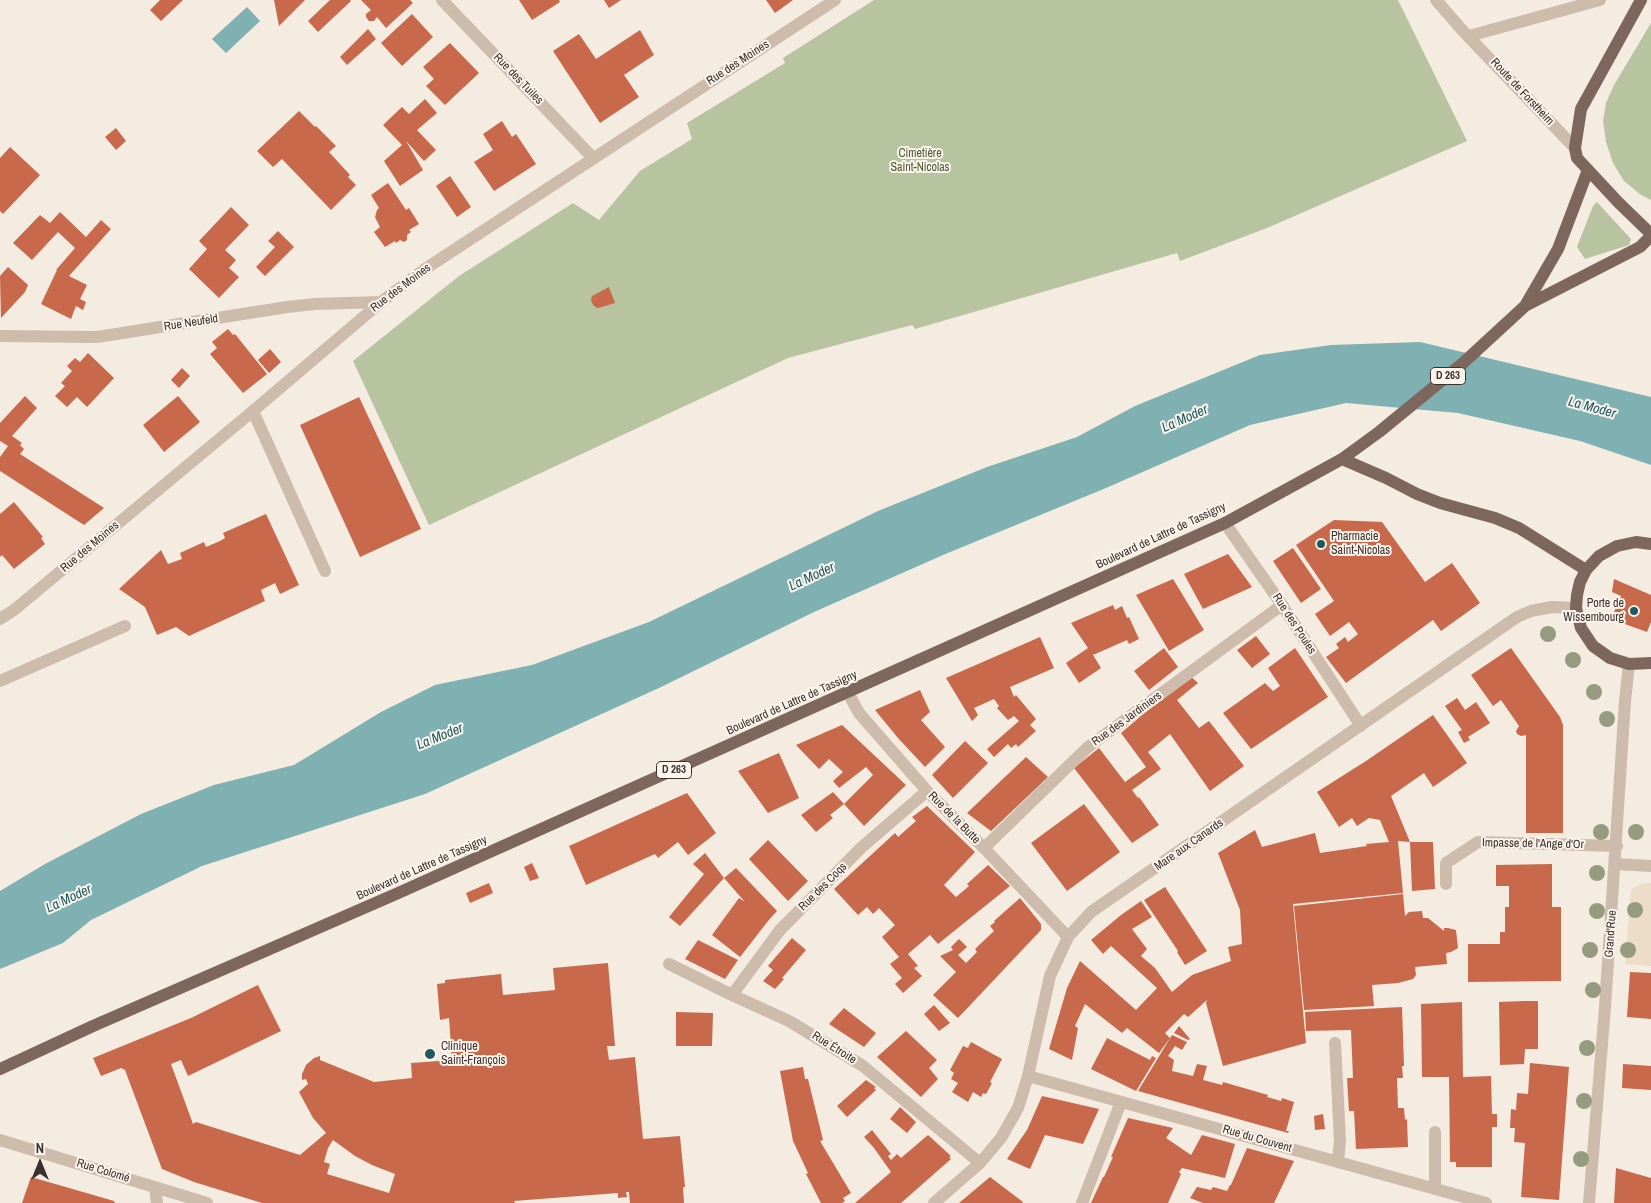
<!DOCTYPE html>
<html>
<head>
<meta charset="utf-8">
<style>
	body { margin:0 }
	#map { position:relative; width:1651px; height:1203px; overflow:hidden; background:#f4ebe1; font-family:"Archivo Narrow",sans-serif }
	canvas { display:block }
	.north { position:absolute; left:15px; top:1138px; width:50px; height:50px; -webkit-text-stroke:4px #fbf5ee; paint-order:stroke; rotate:0deg; font-size:14px; font-weight:700; line-height:20px; text-align:center; color:#3b302b }
	.north::after { content:''; display:block; margin:auto; width:18px; height:22px; background:#3b302b; clip-path:polygon(50% 0,100% 100%,50% 72%,0 100%) }
</style>
</head>
<body>
<div id="map">
<canvas width="1651" height="1203"></canvas>
<div class="north">N</div>
</div>
<script>
const context = document.querySelector('canvas').getContext('2d');
context.lineJoin = 'round';
function fill(path, color) { context.fillStyle = color; context.fill(path, 'evenodd'); }
const toPath = rows => new Path2D(rows.map(r => 'M' + r).join(''));
function strokePath(path, color, width, dash) { context.strokeStyle = color; context.lineWidth = width; context.lineCap = dash ? 'butt' : 'round'; context.setLineDash(dash || []); context.stroke(path); }
function label(font, color, halo, rows, align = 'center') {
  context.font = font + ' "Archivo Narrow",sans-serif'; context.lineWidth = 4; context.setLineDash([]); context.textBaseline = 'middle'; context.strokeStyle = halo; context.fillStyle = color; for (const [text, x, y, turn = 0] of rows) {
    context.save(); context.translate(x, y); context.rotate((+turn || 0) * Math.PI / 180); context.textAlign = isNaN(turn) ? turn : align; if (halo) context.strokeText(text, 0, 0); context.fillText(text, 0, 0); context.restore();
  }
}
fill(toPath([
	[874,0,1398,0,1467,141,1267,228,1180,261,1177,253,915,329,912,325,788,358,429,525,353,361,459,276,573,203,599,220,640,171,692,139,687,123,785,63,783,58],
	[1651,23,1651,200,1641,195,1624,181,1613,163,1606,142,1603,121,1606,103,1614,85],
	[1597,202,1631,239,1629,245,1585,259,1577,247,1593,206]
]), '#b8c4a0');
fill(toPath([
	[1642,883,1651,883,1651,966,1625,964,1631,890]
]), '#ecdcc8');
fill(toPath([
	[247,7,260,21,226,53,212,39],
	[1420,342,1651,397,1651,465,1580,441,1458,413,1346,403,1250,425,1106,488,943,555,814,612,659,688,425,794,202,866,91,920,63,943,0,969,0,891,45,864,141,814,214,785,294,765,381,712,435,685,532,665,649,622,878,511,987,467,1077,437,1135,406,1260,355,1331,345]
]), '#7fb0b2');
fill(toPath([
	[160,0,183,0,161,21,150,10],
	[274,0,305,0,279,26],
	[330,0,350,0,351,1,318,32,308,21],
	[361,0,410,0,413,3,386,28,377,17,374,21,369,21,366,17,366,14,371,10],
	[519,0,559,0,560,2,532,20],
	[604,0,621,0,609,8],
	[766,0,793,0,775,13],
	[412,14,433,37,402,66,381,43],
	[368,29,376,39,347,65,340,57],
	[640,30,654,55,624,75,639,97,600,123,553,51,579,34,596,59],
	[450,43,479,73,445,105,426,86,434,79,423,67],
	[425,99,437,113,417,130,436,150,424,161,406,141,423,170,400,186,384,161,402,145,383,125,402,107,409,114],
	[299,111,315,127,316,126,336,146,329,152,350,175,348,177,356,185,331,210,282,159,273,167,257,151],
	[502,121,512,137,516,134,536,164,494,191,474,162,493,150,483,134],
	[116,128,126,141,116,150,105,137],
	[10,147,40,175,3,214,0,211,0,158],
	[450,176,471,207,457,217,436,186],
	[388,183,406,210,409,208,419,224,409,230,411,232,407,235,407,240,404,242,400,240,396,243,395,241,385,247,374,232,380,227,375,217,377,210,379,208,371,195],
	[231,207,249,225,225,250,236,260,229,268,239,277,219,298,189,269,207,249,199,241],
	[60,212,86,237,101,220,111,229,69,276,87,285,80,299,86,302,83,310,76,306,71,319,41,304,57,270,56,270,75,248,58,232,32,260,13,243,40,215,50,223],
	[278,231,294,247,265,276,256,267,275,247,268,241],
	[8,267,28,285,25,292,1,318,0,276],
	[609,287,615,303,602,307,597,308,593,305,591,300,592,296],
	[228,329,233,335,235,334,267,374,243,393,210,354,217,348,212,342],
	[270,349,281,362,269,373,258,360],
	[88,353,114,378,87,407,77,397,67,407,55,396,65,386,61,383,72,371,67,366,75,358,80,362],
	[182,368,190,376,179,388,171,380],
	[25,396,37,408,12,436,22,443,20,445,24,449,20,454,104,508,84,525,0,471,0,457,8,446,0,441,0,423],
	[178,396,200,422,164,452,143,425],
	[359,397,421,529,360,557,300,425],
	[14,502,43,537,41,538,45,544,14,569,2,555,0,557,0,514],
	[266,514,299,585,280,594,275,583,261,590,265,601,189,636,176,627,157,635,145,607,119,589,161,550,168,564,182,559,180,553,204,542,206,547,220,541,225,538,223,533],
	[1334,520,1382,522,1425,582,1452,563,1480,603,1441,631,1433,620,1346,683,1326,657,1339,648,1336,644,1345,637,1348,642,1358,634,1349,622,1330,636,1315,614,1334,601,1296,545],
	[1293,548,1321,589,1301,603,1273,561],
	[1228,554,1252,587,1203,609,1184,574],
	[1173,579,1204,630,1169,651,1136,595],
	[1614,579,1651,595,1651,622,1647,632,1611,619,1621,596,1612,592],
	[1113,605,1115,610,1122,606,1127,618,1129,617,1139,639,1129,644,1127,640,1093,655,1101,668,1079,683,1066,663,1088,648,1071,623],
	[1256,636,1270,654,1252,668,1237,650],
	[1040,637,1054,668,1010,687,1014,697,1016,695,1036,719,1030,725,1036,731,1018,747,1016,744,1011,748,1008,744,994,757,987,749,1019,721,1014,716,1008,720,997,708,999,706,994,699,974,708,978,715,972,721,946,678],
	[1164,648,1178,667,1149,690,1134,671],
	[1295,648,1328,697,1251,749,1223,713,1265,683,1273,691,1280,686,1268,668],
	[1511,648,1560,717,1563,725,1563,833,1526,833,1526,735,1521,736,1517,734,1516,731,1519,726,1501,700,1493,706,1471,675],
	[1189,675,1198,683,1177,700,1199,728,1209,721,1244,766,1210,791,1170,734,1148,752,1161,769,1132,790,1138,798,1139,797,1159,825,1132,843,1074,768,1099,748,1125,782,1146,767,1121,733],
	[920,690,930,712,921,720,945,747,925,767,898,738,875,710],
	[1457,698,1465,710,1476,702,1490,723,1468,737,1470,740,1464,743,1458,732,1462,730,1445,706],
	[1433,715,1467,763,1433,787,1424,773,1391,796,1410,842,1398,841,1403,893,1293,904,1306,1043,1223,1066,1206,1003,1207,1000,1188,1017,1184,1014,1165,1033,1170,1038,1159,1053,1127,1028,1122,1033,1085,1004,1075,1026,1078,1028,1072,1060,1049,1049,1067,988,1080,961,1136,1010,1157,988,1111,946,1103,954,1091,940,1121,915,1141,901,1152,917,1132,929,1147,949,1141,956,1155,968,1172,992,1192,975,1231,961,1228,947,1242,944,1240,910,1218,853,1255,830,1262,847,1315,833,1320,853,1367,846,1366,844,1389,842,1380,820,1369,818,1357,826,1352,818,1339,827,1317,792,1366,761],
	[842,725,906,785,864,826,844,804,873,775,866,767,839,788,833,781,843,772,829,759,819,769,796,745],
	[965,741,988,763,953,798,932,775],
	[779,753,799,798,768,813,738,771],
	[1026,757,1048,777,991,831,967,813],
	[833,792,844,804,830,815,833,818,816,832,801,815],
	[687,793,716,833,688,855,678,842,658,858,655,854,586,885,569,846],
	[1084,804,1120,852,1067,891,1031,843],
	[927,806,975,852,944,885,956,897,969,886,967,884,988,865,1010,886,938,944,930,935,908,954,918,966,914,968,922,976,903,993,895,984,902,978,890,964,899,957,882,937,895,925,879,908,873,914,867,907,858,915,834,889,895,833,898,837,916,821,912,817],
	[768,840,808,881,788,901,749,859],
	[1410,842,1433,842,1435,889,1412,891],
	[705,853,724,878,680,926,669,917,704,874,693,864],
	[532,863,539,878,530,881,524,867],
	[1552,864,1552,907,1561,907,1561,981,1468,982,1468,944,1500,944,1500,932,1505,932,1505,907,1509,907,1509,886,1496,886,1496,865],
	[736,868,777,911,768,921,740,957,712,935,739,898,745,902,724,878],
	[489,883,493,893,470,903,466,893],
	[1165,887,1207,951,1185,965,1177,952,1178,951,1144,900],
	[1403,894,1405,916,1409,912,1422,911,1423,918,1428,918,1444,931,1444,928,1448,928,1456,930,1458,948,1451,952,1446,953,1447,964,1415,967,1416,975,1413,979,1398,983,1372,985,1374,1006,1304,1010,1294,906],
	[1020,898,1041,924,1041,930,958,1018,933,995,956,972,940,956,953,950,951,947,959,939,967,947,958,955,966,963,977,952,975,949,994,931,990,926,995,922,994,921],
	[792,938,806,950,782,978,784,979,775,989,763,981,773,970,768,966],
	[698,940,738,960,725,979,685,959],
	[608,963,615,1046,607,1046,609,1060,635,1057,643,1139,680,1136,685,1187,683,1187,684,1203,630,1203,629,1192,626,1192,627,1197,618,1198,618,1193,514,1201,515,1203,262,1203,194,1182,162,1169,125,1070,121,1068,101,1076,93,1058,191,1018,258,985,281,1031,188,1076,181,1060,171,1064,193,1124,196,1122,300,1155,326,1133,313,1118,299,1092,308,1084,306,1079,302,1080,302,1074,306,1065,314,1058,320,1056,320,1060,374,1082,412,1078,411,1063,452,1060,449,1018,440,1020,437,984,445,983,445,980,501,974,503,995,555,990,553,968],
	[333,1140,355,1156,372,1165,395,1174,389,1193,327,1174,330,1164,324,1162,328,1148],
	[1630,972,1651,973,1651,1019,1627,1017],
	[1525,1001,1538,1001,1538,1049,1525,1049,1524,1064,1500,1065,1499,1002],
	[1462,1002,1463,1077,1491,1076,1492,1114,1497,1114,1497,1127,1492,1127,1492,1167,1456,1167,1456,1162,1450,1162,1449,1077,1422,1077,1421,1004],
	[934,1005,950,1023,939,1031,924,1014],
	[1402,1007,1404,1066,1402,1066,1403,1078,1397,1078,1398,1108,1404,1108,1405,1120,1407,1119,1408,1147,1356,1149,1354,1111,1349,1111,1347,1078,1353,1078,1351,1030,1306,1031,1305,1012],
	[844,1008,876,1033,864,1047,829,1024],
	[676,1012,713,1013,712,1046,676,1046],
	[1179,1026,1190,1039,1188,1040,1174,1033],
	[906,1031,937,1060,929,1068,938,1079,921,1097,877,1057],
	[1172,1035,1187,1042,1182,1050,1175,1046,1168,1056,1174,1060,1172,1071,1193,1076,1197,1064,1207,1066,1203,1080,1222,1085,1223,1082,1268,1095,1267,1097,1281,1101,1282,1098,1294,1102,1286,1131,1289,1131,1288,1133,1138,1091],
	[1107,1038,1150,1060,1152,1056,1156,1058,1136,1091,1091,1069],
	[971,1042,1002,1059,990,1082,992,1083,986,1094,983,1093,981,1097,973,1092,968,1102,952,1092,958,1083,951,1079,954,1073,950,1070,963,1046,968,1048],
	[1530,1063,1569,1067,1559,1200,1521,1197,1525,1143,1514,1142,1515,1128,1510,1128,1511,1109,1516,1110,1517,1093,1528,1094],
	[1623,1064,1651,1066,1651,1090,1622,1088],
	[803,1067,805,1079,808,1079,823,1140,820,1141,851,1193,843,1198,845,1201,842,1203,821,1203,806,1174,808,1173,793,1141,780,1071],
	[866,1080,876,1087,874,1088,876,1090,847,1117,837,1106],
	[1042,1096,1099,1109,1083,1144,1045,1135,1030,1169,1007,1159,1027,1130],
	[900,1107,916,1122,907,1133,890,1119],
	[1323,1114,1325,1129,1315,1130,1314,1116],
	[1128,1118,1173,1128,1166,1138,1191,1155,1202,1135,1235,1144,1225,1178,1182,1168,1179,1172,1181,1174,1168,1203,1091,1203,1103,1177,1104,1177,1113,1157,1111,1157],
	[872,1130,891,1154,888,1156,891,1160,897,1154,901,1158,928,1135,951,1156,949,1157,951,1159,901,1203,855,1203,891,1172,874,1148,864,1137],
	[1247,1148,1294,1161,1274,1203,1203,1203,1190,1198,1197,1187,1211,1190,1213,1187,1227,1191,1230,1185,1231,1185],
	[1616,1168,1651,1178,1651,1203,1614,1203],
	[31,1177,114,1201,115,1203,22,1203],
	[990,1177,1023,1202,1022,1203,959,1203]
]), '#c8694b');
strokePath(toPath([
	[253,411,325,571],
	[0,681,125,626],
	[984,848,1088,747,1282,605],
	[1335,1043,1340,1140,1338,1162],
	[1435,1132,1435,1189]
]), '#cdbbac', 12);
strokePath(toPath([
	[442,0,593,158],
	[0,336,97,337,287,307,315,304,381,302],
	[1225,523,1282,605,1361,726],
	[0,619,14,610,253,411,381,302,425,269,835,0],
	[848,693,859,713,927,791,984,848,1068,937],
	[1616,864,1651,866],
	[1446,884,1446,863,1478,842,1617,846],
	[669,964,732,995,789,1021,863,1066,980,1163],
	[732,995,780,930,862,847,927,791],
	[1028,1076,1486,1203],
	[0,1140,207,1203],
	[155,1187,157,1203],
	[934,1203,980,1163,1001,1138,1018,1108,1028,1076,1050,976,1068,937,1091,912,1517,617,1531,611,1552,607,1576,608],
	[1082,1203,1121,1102]
]), '#cdbbac', 12);
strokePath(toPath([
	[1436,0,1463,31,1575,148],
	[1469,36,1600,0],
	[1589,1203,1605,1007,1625,701,1629,664]
]), '#cdbbac', 12);
strokePath(toPath([
	[1641,0,1581,109,1575,148,1577,158,1618,202,1651,234],
	[1525,306,1640,247,1651,236],
	[1342,459,1386,478,1417,494,1440,503,1495,518,1519,528,1586,570],
	[1651,544,1636,542,1617,546,1599,556,1586,570,1580,582,1577,595,1576,608,1581,628,1593,646,1610,658,1629,664,1651,663],
	[0,1069,93,1026,396,894,1225,523,1342,459,1379,432,1462,364,1525,306,1558,249,1588,170]
]), '#7d675c', 12);
context.fillStyle = '#969b7f';
for (const [x, y] of [
	[1548,634],
	[1573,660],
	[1594,692],
	[1607,719],
	[1601,832],
	[1636,832],
	[1597,873],
	[1635,910],
	[1597,911],
	[1590,950],
	[1628,950],
	[1593,990],
	[1587,1048],
	[1584,1101],
	[1581,1159]
]) { context.beginPath(); context.arc(x, y, 8, 0, 2 * Math.PI); context.fill(); }
for (const [x, y, r, color] of [
	[1321,544,5,"#1f5a5e"],
	[1634,611,5,"#1f5a5e"],
	[430,1054,6,"#1f5a5e"]
]) { const dot = new Path2D(); dot.arc(x, y, r, 0, 2 * Math.PI); context.fillStyle = color; context.fill(dot); strokePath(dot, '#fbf5ee', 2); }
for (const [x, y, w] of [
	[1448,376,35],
	[674,770,35]
]) { const box = new Path2D(); box.roundRect(x - w / 2, y - 8.5, w, 17, 4); context.fillStyle = '#fbf5ee'; context.fill(box); strokePath(box, '#3b302b', 1); }
label('bold 11px', '#3b302b', null, [
	["D 263",1448,376],
	["D 263",674,770]
]);
label('12px', '#3b302b', '#fbf5ee', [
	["Rue des Moines",738,63,-33],
	["Rue des Tuiles",518,79,46],
	["Route de Forstheim",1522,92,47],
	["Rue des Moines",401,288,-37],
	["Rue Neufeld",191,323,-9],
	["Boulevard de Lattre de Tassigny",1161,536,-25],
	["Rue des Moines",90,547,-40],
	["Rue des Poules",1294,624,57],
	["Boulevard de Lattre de Tassigny",792,703,-24],
	["Rue des Jardiniers",1127,719,-36],
	["Rue de la Butte",954,818,45],
	["Impasse de l'Ange d'Or",1533,844,1],
	["Mare aux Canards",1189,845,-35],
	["Boulevard de Lattre de Tassigny",422,868,-24],
	["Rue des Coqs",823,887,-45],
	["Grand'Rue",1611,934,-86],
	["Rue Étroite",834,1048,32],
	["Rue du Couvent",1257,1139,16],
	["Rue Colomé",103,1171,17]
]);
label('12px', '#4a5a2e', '#fbf5ee', [
	["Cimetière",920,154],
	["Saint-Nicolas",920,168]
]);
label('12px', '#3b302b', '#fbf5ee', [
	["Pharmacie",1331,537],
	["Saint-Nicolas",1331,551],
	["Porte de",1624,604,"right"],
	["Wissembourg",1624,618,"right"],
	["Clinique",441,1047],
	["Saint-François",441,1061]
], 'left');
label('italic 14px', '#1f5a5e', '#fbf5ee', [
	["La Moder",1592,408,15],
	["La Moder",1185,419,-24],
	["La Moder",812,577,-25],
	["La Moder",440,737,-22],
	["La Moder",69,899,-25]
]);
</script>
</body>
</html>
